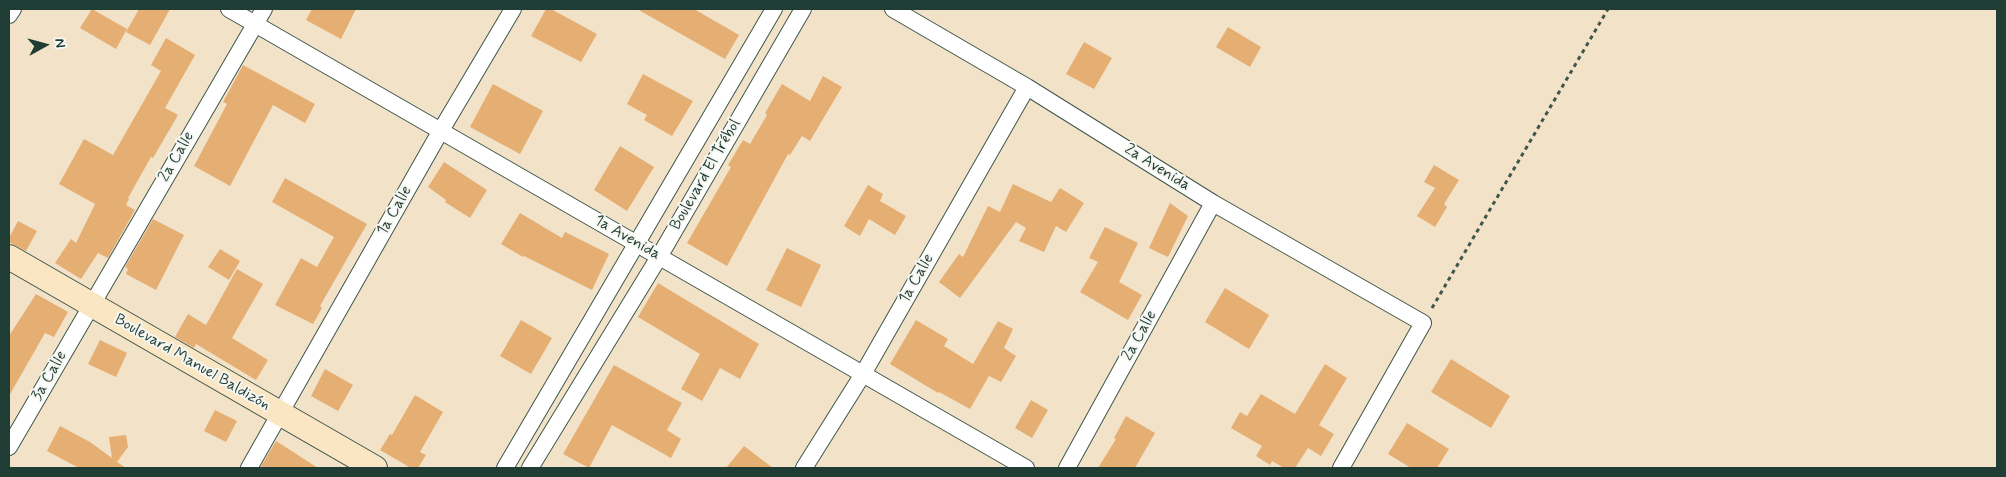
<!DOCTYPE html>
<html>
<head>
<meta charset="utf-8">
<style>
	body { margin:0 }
	#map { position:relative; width:2006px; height:477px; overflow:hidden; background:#f2e2c8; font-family:Mynerve,sans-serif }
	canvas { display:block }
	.frame { position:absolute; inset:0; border:10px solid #1f3d34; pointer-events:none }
	.north { position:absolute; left:20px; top:20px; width:50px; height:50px; -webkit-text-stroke:4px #f6f6f2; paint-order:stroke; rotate:83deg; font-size:14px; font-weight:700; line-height:20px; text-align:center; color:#1f3d34 }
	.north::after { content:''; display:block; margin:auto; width:18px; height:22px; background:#1f3d34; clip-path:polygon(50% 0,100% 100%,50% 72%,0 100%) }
</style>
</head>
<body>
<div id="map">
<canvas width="2006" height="477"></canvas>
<div class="frame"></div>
<div class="north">N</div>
</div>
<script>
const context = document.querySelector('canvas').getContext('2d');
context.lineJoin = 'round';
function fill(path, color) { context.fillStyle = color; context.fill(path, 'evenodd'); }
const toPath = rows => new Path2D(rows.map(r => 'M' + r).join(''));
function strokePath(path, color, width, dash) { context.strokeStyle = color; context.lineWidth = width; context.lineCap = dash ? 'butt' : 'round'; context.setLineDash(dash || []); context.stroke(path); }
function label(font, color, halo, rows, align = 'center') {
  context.font = font + ' Mynerve,sans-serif'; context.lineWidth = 4; context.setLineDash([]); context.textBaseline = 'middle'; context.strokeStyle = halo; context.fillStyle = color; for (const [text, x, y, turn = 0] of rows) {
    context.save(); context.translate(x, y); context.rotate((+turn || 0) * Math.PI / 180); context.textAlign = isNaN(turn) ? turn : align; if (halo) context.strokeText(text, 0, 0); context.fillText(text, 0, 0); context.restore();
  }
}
fill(toPath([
	[92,9,127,29,116,49,80,28],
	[139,9,170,9,150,45,126,32],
	[312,9,356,9,341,39,306,20],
	[546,9,551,9,597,34,581,62,531,36],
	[637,9,694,9,739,35,725,59],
	[1228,27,1261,47,1250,67,1216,47],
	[166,38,195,55,165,108,178,115,153,158,151,157,128,198,129,199,126,205,135,210,108,258,98,253,81,279,55,263,71,239,76,243,95,204,59,184,84,139,113,155,161,71,151,65],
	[1084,42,1112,58,1094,89,1066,74],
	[243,65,315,104,305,123,273,105,230,186,194,166,227,104,223,102],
	[643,74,693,101,672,136,644,120,647,115,627,104],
	[823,76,842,87,810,141,802,136,790,155,788,154,727,266,687,243,731,167,728,165,743,140,750,144,767,115,765,113,782,84,810,101],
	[493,84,543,111,520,154,470,127],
	[620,146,654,167,627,211,594,190],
	[444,162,487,190,470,218,445,202,446,200,428,187],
	[1434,165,1459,180,1444,204,1447,207,1435,227,1417,216,1435,188,1424,182],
	[285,178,367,224,320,306,322,308,313,324,275,305,301,258,317,267,334,237,272,202],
	[1013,184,1051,202,1060,188,1084,203,1066,232,1056,226,1044,252,1019,241,1026,228,1016,222,960,298,939,282,959,254,963,257,988,206,1000,212],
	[868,185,883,194,880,201,906,216,895,235,869,219,860,236,844,226],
	[1170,203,1188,216,1168,257,1149,248],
	[520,213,562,238,565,232,609,254,592,290,524,256,523,257,501,244],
	[153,219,184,235,156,290,126,274,128,269,125,267],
	[18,221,37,231,26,251,9,242,9,238],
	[1105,227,1138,243,1119,282,1142,295,1128,320,1080,292,1098,262,1089,258],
	[787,248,821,265,801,307,766,290],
	[220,249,240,261,229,280,208,267],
	[237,269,263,284,232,338,268,360,256,380,196,344,194,348,175,337,188,314,206,325],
	[658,283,759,344,740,379,720,368,702,401,681,389,700,354,638,317],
	[1225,288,1269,315,1249,349,1205,322],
	[36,294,68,312,54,337,45,333,9,396,9,336],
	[521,320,552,338,531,374,500,356],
	[916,320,948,339,944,346,973,364,998,321,1013,329,1004,348,1016,356,1001,382,989,376,970,409,939,392,938,393,890,364],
	[100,340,127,353,116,377,88,364],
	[1451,359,1510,396,1491,428,1431,392],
	[1325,364,1347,378,1319,425,1334,434,1321,456,1308,448,1295,468,1284,468,1272,461,1270,465,1256,456,1262,446,1231,428,1240,412,1247,416,1261,394,1295,414],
	[614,365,682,403,667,430,681,439,671,458,612,425,589,468,563,454],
	[325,369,353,385,338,411,311,396],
	[415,395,443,412,420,452,426,455,418,468,411,468,380,450,390,434,392,435],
	[1031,400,1048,410,1032,438,1015,428],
	[215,410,237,421,226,442,204,431],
	[1126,416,1155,433,1135,468,1098,468,1116,439,1114,438],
	[1407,423,1449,449,1437,468,1411,468,1388,454],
	[60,426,90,442,112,458,109,437,126,435,128,447,117,462,126,468,79,468,47,451],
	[276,441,318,468,260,468],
	[744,446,773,468,726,468]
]), '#e5af74');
const street = toPath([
	[229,9,1026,468],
	[893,9,1027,87,1213,203,1423,323,1341,468],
	[9,15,13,9],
	[9,447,264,9],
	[249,468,440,132,513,9],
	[505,468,774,9],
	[530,468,659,257,803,9],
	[804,468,863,374,1027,87],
	[1067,468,1213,203]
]);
const secondary = toPath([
	[9,257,375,468]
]);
strokePath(street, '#3f564a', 18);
strokePath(secondary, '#3f564a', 26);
strokePath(toPath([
	[1432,308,1608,9]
]), '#3f564a', 3, [4, 4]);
strokePath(street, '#fff', 16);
strokePath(secondary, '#fbe6c4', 24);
label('16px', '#1f3d34', '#f6f6f2', [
	["2a Calle",177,157,-60],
	["2a Avenida",1157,168,32],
	["Boulevard El Trébol",706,175,-60],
	["1a Calle",395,211,-60],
	["1a Avenida",627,238,30],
	["1a Calle",917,279,-60],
	["2a Calle",1140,336,-61],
	["Boulevard Manuel Baldizón",192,363,30],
	["3a Calle",50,376,-60]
]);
</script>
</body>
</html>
